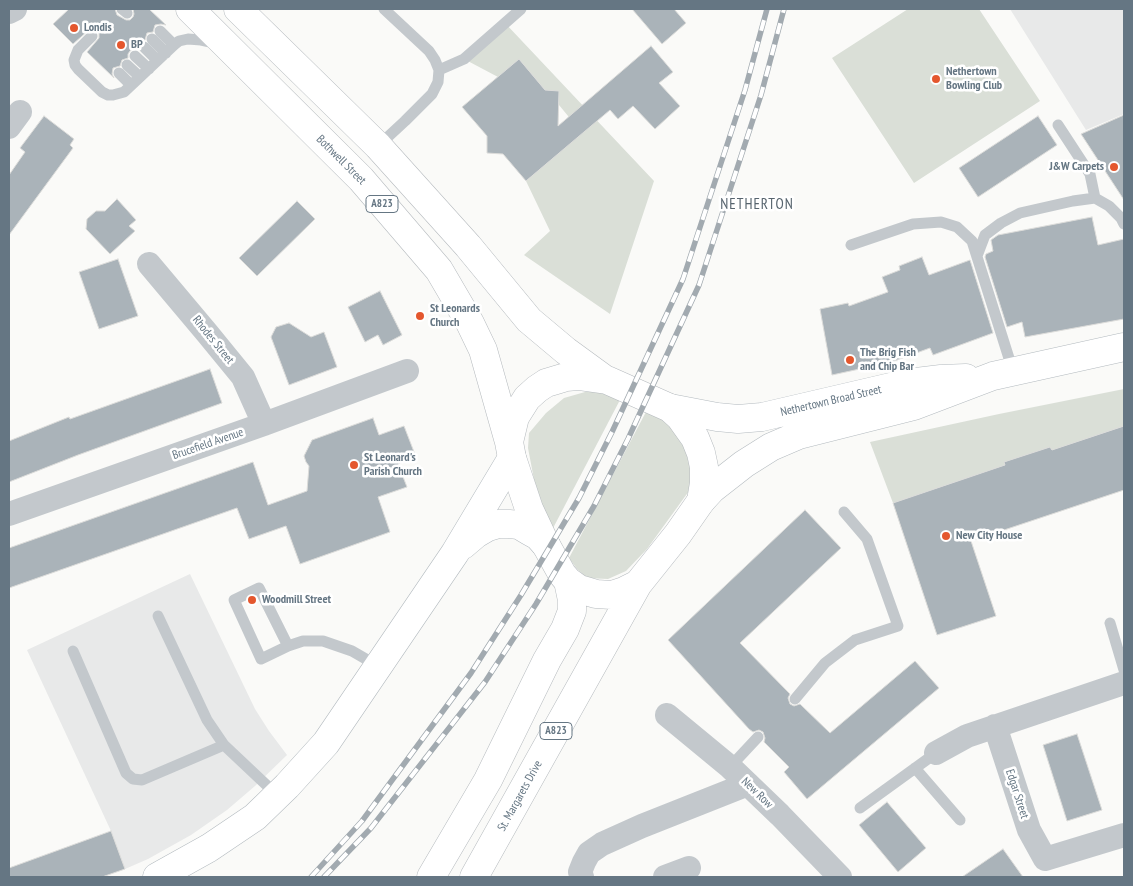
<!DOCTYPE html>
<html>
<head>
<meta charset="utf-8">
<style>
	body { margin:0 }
	#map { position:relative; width:1133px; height:886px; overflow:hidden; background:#fafaf8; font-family:"PT Sans Narrow",sans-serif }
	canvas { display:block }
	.frame { position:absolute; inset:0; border:10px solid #657683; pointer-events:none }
</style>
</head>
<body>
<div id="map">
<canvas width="1133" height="886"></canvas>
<div class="frame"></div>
</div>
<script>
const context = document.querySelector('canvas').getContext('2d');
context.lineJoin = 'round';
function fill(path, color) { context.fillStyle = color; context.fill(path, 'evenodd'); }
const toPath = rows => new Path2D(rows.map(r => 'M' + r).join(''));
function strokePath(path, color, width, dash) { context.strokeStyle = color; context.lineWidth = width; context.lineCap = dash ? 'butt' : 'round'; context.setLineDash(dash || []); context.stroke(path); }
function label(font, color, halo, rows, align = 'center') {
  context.font = font + ' "PT Sans Narrow",sans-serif'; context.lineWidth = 5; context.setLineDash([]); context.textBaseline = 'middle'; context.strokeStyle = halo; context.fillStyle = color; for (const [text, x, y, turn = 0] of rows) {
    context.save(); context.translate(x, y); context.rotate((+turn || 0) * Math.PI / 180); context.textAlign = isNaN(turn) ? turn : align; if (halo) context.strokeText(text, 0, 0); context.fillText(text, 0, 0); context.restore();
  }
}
fill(toPath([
	[1010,9,1124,9,1124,114,1086,130],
	[190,574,255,709,269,731,287,755,255,786,227,810,191,835,148,859,125,869,111,831,27,650]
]), '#e8e9e9');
fill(toPath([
	[908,9,979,9,1040,101,914,183,832,58],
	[505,23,654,181,610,314,524,255,550,231,526,181,582,133,559,105,559,91,545,90,519,59,498,77,464,59],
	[1124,389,1124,426,1052,450,1050,447,1004,462,1005,465,893,503,870,442,999,414],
	[592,390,621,398,551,532,536,490,528,448,529,433,546,413,564,398],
	[647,410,652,412,672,426,685,446,693,478,689,491,647,549,626,571,608,579,587,578,577,569,569,558]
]), '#dadfd7');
const building = toPath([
	[69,9,115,9,117,15,126,20,130,20,133,17,134,14,133,9,149,9,166,25,161,24,155,25,153,32,147,33,145,40,138,42,137,49,133,49,130,51,128,54,128,58,122,60,120,66,113,68,112,74,114,78,87,52,99,38,99,34,97,30,93,29,90,29,73,44,53,24,69,9],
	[632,9,674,9,686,23,662,44,632,9],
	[651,46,673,72,659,83,680,106,655,129,633,106,618,119,610,110,526,181,503,154,487,153,487,136,462,107,519,59,545,90,559,91,558,126,651,46],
	[1124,115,1124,200,1081,134,1124,115],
	[44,116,74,139,70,145,73,148,9,235,9,175,25,152,20,148,44,116],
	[1038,116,1057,145,978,197,959,168,1038,116],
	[117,199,136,220,129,226,135,231,110,254,86,229,87,219,96,211,105,211,117,199],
	[297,201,315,219,257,276,239,258,297,201],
	[1092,217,1098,245,1124,239,1124,319,1025,337,1022,322,1007,327,985,257,986,254,993,251,991,240,998,235,1092,217],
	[922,257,929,275,970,260,993,333,933,355,930,348,878,367,878,365,832,375,820,309,848,303,849,306,888,292,882,277,900,270,899,266,922,257],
	[118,259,138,316,99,329,79,272,118,259],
	[380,291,402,335,383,345,378,335,365,342,348,307,380,291],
	[289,323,311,337,324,332,337,367,289,385,271,337,276,327,289,323],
	[210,369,222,403,78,455,9,482,9,441,69,417,70,419,210,369],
	[373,418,379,435,404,426,416,457,398,464,407,487,378,497,390,532,300,564,286,526,249,539,237,508,9,588,9,548,253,462,268,505,307,491,309,466,306,462,304,456,312,440,373,418],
	[1124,426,1124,490,971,541,996,616,937,635,893,503,1005,465,1004,462,1050,447,1052,450,1124,426],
	[805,510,841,548,740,643,790,694,788,698,790,704,794,706,800,704,830,733,915,661,939,688,807,799,784,772,789,767,764,742,765,738,763,732,759,730,753,732,749,729,668,640,805,510],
	[1077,734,1102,810,1067,821,1043,745,1077,734],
	[887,802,926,848,898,872,859,825,887,802],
	[111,831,125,869,102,877,9,877,9,868,111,831],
	[1003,849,1023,877,962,877,1003,849]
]);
fill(building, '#aab3b9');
strokePath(building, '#dcdcda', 1);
const secondary = toPath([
	[670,408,717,417,738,419,762,417,908,383,941,379,966,378],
	[701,501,712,489,744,464,771,447,799,435,914,406,993,376,1124,347],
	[463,545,476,534,488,527,498,524,509,524,519,525,529,531,538,536,546,545],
	[157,877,209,848,255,817,287,786,326,743,455,553,512,458]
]);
const primary = toPath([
	[190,9,361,179,439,270,470,323,483,350,509,442],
	[238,9,378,146,468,246,529,320,566,351,603,378],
	[578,376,607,380,670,408,680,417,695,438,701,453,704,467,704,483,701,501,678,534,638,584,624,591,612,595,596,594,579,589,568,581,562,574,546,545,529,509,512,458,509,442,515,417,527,398,537,389,546,383,566,377,578,376],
	[431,877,488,780,547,660,565,629,572,611,572,600,568,581],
	[474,877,638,584]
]);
strokePath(secondary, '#b3babf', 29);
strokePath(primary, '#b5babe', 29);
strokePath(toPath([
	[122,9,127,13],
	[160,31,174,45],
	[92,36,78,50,74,60,75,65,78,69,102,92,108,95,113,95,124,92,174,45,179,41,188,39,201,40,215,43],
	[152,39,166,53],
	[144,47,157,60],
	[135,56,149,69],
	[127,65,140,77],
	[439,70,464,59,521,9],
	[119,73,131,85],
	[1058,125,1090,174,1095,198],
	[378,146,405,121,432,94,438,82,439,70,435,60,429,51,384,9],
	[851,245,913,224,941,222,957,227,972,241,1013,371],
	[977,256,985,235,1001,223,1020,213,1073,201,1095,198,1109,206,1121,218,1124,224],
	[158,616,207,720,224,745,277,795],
	[1110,623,1124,670],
	[288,646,261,659,234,600,259,588,288,646,303,641,323,641,352,651,378,666],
	[73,651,126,773,133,779,142,780,224,745],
	[795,699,825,663,855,640,898,626,867,539,844,512],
	[730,767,758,737],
	[915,768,960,820],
	[860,808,936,753]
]), '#c3c8cc', 11);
strokePath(toPath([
	[9,12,15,9],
	[9,127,20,112],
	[149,264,207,333,243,377,264,424],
	[9,514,264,424,407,371],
	[667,715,730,767,780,815,840,877],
	[995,726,1029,830,1045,859,1124,835],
	[936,753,967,736,1124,683],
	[582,877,580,872,584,862,589,853,602,844,642,826,748,784],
	[665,877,689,868]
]), '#c3c8cc', 24);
strokePath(secondary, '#fff', 28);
strokePath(primary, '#fff', 28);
const rail = toPath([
	[311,877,362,821,471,673,521,595,579,498,612,432,683,279,745,90,767,9],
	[324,877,371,828,485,682,536,604,594,506,628,439,699,285,761,95,784,9]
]);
strokePath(rail, '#a2aab0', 5.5);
strokePath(rail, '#fff', 4, [11]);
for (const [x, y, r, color] of [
	[74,28,5,"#e4572e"],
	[121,45,5,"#e4572e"],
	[936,79,5,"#e4572e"],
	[1114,167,5,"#e4572e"],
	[420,316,5,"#e4572e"],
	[850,360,5,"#e4572e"],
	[354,465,5,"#e4572e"],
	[946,536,5,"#e4572e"],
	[252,600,5,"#e4572e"]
]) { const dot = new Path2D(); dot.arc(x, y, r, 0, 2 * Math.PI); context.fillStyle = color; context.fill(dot); strokePath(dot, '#fff', 2); }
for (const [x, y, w] of [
	[382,204,32],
	[556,731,32]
]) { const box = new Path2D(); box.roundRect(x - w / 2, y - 8.5, w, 17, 4); context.fillStyle = '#fff'; context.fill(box); strokePath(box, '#657683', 1); }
label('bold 11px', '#657683', null, [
	["A823",382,204],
	["A823",556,731]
]);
label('bold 12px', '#657683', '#fff', [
	["Londis",84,28],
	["BP",131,45],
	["Nethertown",946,72],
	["Bowling Club",946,86],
	["J&W Carpets",1104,167,"right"],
	["St Leonards",430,309],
	["Church",430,323],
	["The Brig Fish",860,353],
	["and Chip Bar",860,367],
	["St Leonard's",364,458],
	["Parish Church",364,472],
	["New City House",956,536],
	["Woodmill Street",262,600]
], 'left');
label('12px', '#657683', '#fff', [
	["Bothwell Street",341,160,45],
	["Rhodes Street",213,340,51],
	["Nethertown Broad Street",831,401,-13],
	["Brucefield Avenue",208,444,-19],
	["New Row",757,793,44],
	["Edgar Street",1017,794,72],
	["St. Margarets Drive",520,796,-61]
]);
context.letterSpacing = '1px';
label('15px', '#57646e', '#fff', [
	["NETHERTON",757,205]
]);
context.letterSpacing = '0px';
</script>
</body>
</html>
